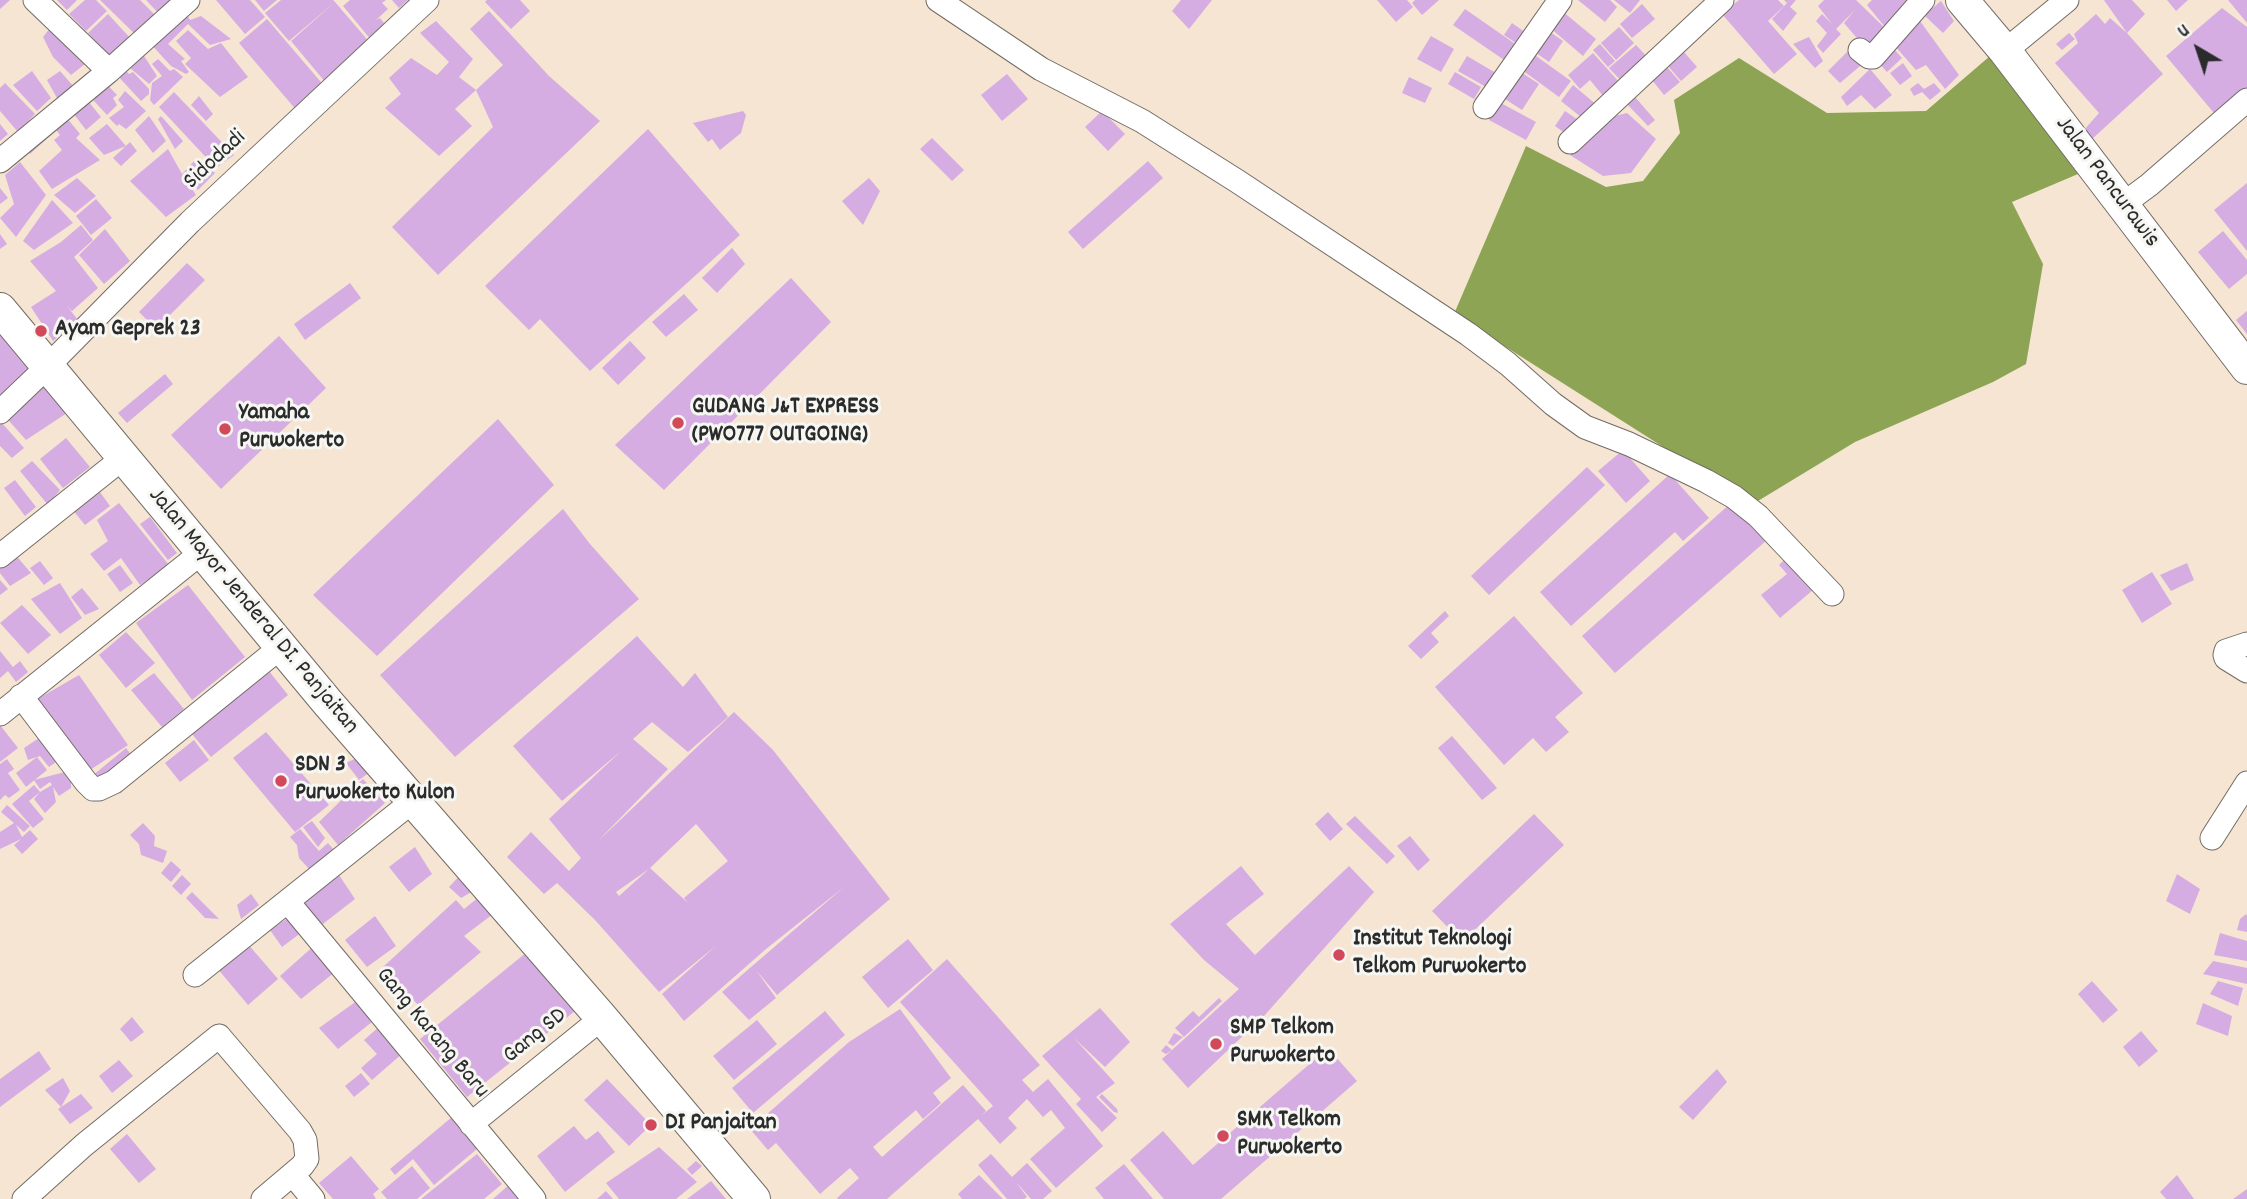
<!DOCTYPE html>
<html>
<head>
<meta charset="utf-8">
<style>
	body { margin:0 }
	#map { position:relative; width:2247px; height:1199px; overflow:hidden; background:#f5e5d2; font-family:Dekko,sans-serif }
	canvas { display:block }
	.north { position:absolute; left:2163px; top:14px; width:70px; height:70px; -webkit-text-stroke:5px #f6f6f2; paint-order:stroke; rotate:321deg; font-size:19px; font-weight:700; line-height:28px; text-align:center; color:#2b2b2b }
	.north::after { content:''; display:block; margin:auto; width:24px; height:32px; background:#2b2b2b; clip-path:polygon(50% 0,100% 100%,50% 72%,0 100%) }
</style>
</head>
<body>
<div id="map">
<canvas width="2247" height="1199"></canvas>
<div class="north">U</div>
</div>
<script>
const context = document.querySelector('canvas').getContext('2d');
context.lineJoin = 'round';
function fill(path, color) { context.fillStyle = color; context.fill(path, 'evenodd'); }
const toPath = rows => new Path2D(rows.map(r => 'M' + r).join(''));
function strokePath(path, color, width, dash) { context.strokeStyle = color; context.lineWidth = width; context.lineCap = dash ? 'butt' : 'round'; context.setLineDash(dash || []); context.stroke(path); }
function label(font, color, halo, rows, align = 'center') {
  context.font = font + ' Dekko,sans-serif'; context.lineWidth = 6; context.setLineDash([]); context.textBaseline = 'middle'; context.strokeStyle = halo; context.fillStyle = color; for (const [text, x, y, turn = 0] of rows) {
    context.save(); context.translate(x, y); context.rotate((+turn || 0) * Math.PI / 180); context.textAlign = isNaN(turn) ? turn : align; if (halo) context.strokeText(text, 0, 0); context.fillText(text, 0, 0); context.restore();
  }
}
fill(toPath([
	[1990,56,2078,174,2012,202,2043,264,2026,364,1993,382,1855,442,1753,504,1454,314,1526,146,1606,187,1643,181,1680,133,1674,100,1739,58,1827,113,1926,111]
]), '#8ca454');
fill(toPath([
	[0,0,10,0,0,9],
	[57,0,77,0,67,10],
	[85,0,96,0,107,11,86,31,69,14],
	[100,0,140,0,158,18,140,39],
	[146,0,181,0,162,17],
	[216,0,250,0,265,17,245,34],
	[255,0,277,0,264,11],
	[281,0,333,0,335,2,289,41,265,13],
	[350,0,386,0,382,3,388,9,376,20,380,18,388,28,372,41,343,6],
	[392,0,408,0,399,8],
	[487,0,520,0,530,11,511,29,485,2],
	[1181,0,1212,0,1189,29,1172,11],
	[1377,0,1407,0,1413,7,1396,22],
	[1415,0,1439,0,1422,15,1412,3],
	[1578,0,1610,0,1617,7,1605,22],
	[1614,0,1640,0,1630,13],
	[1739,0,1778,0,1784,6,1768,21,1797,54,1774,74,1722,14],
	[1784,0,1796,0,1790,7,1797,13,1783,31,1772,19,1787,3],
	[1824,0,1856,0,1889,32,1867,5,1872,0,1915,0,1889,32,1868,51,1844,23,1855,10,1836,29,1841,34,1823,53,1817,46,1827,33,1816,21,1822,14,1832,24,1818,6],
	[2104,0,2132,0,2145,14,2127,33],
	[2167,0,2188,0,2176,11],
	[2228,0,2247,0,2247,23],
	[1941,1,1954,21,1943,33,1924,15],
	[335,2,371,44,326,83,291,41],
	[1642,4,1655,19,1632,38,1620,24],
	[2222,8,2247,27,2247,95,2219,119,2166,56],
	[1465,9,1521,48,1510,64,1453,25],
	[489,11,549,76,600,121,438,275,392,227,493,127,476,90,503,65,470,29],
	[1562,11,1596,39,1583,56,1549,27],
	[62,13,94,71,85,64,71,75,53,57,43,37],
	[186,13,190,20,201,16,231,39,210,45,188,24,168,44,185,59,181,61,189,72,186,74,171,66,149,42],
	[108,14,132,40,111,58,88,33],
	[2096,14,2105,24,2110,18,2127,33,2163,74,2091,140,2084,130,2099,113,2055,63,2078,43,2074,34],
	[267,19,326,88,298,112,239,43],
	[436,21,473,59,459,77,476,90,455,109,472,126,439,156,385,108,401,94,389,78,411,58,437,75,449,62,420,33],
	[1920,21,1959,75,1945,89,1926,65,1916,70,1894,45],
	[1512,23,1529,35,1522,47,1504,35],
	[1619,27,1634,43,1616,60,1601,43],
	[1546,29,1563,41,1549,62,1532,50],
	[188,30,208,49,221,43,248,77,220,97,185,64,191,58,176,41],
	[2069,33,2075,39,2062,50,2056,44],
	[1431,36,1454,49,1441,72,1417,59],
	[1809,37,1823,61,1815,68,1793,44],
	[135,42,157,76,149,84,117,57],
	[1600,44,1615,61,1608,67,1593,50],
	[1636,45,1652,62,1626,86,1609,68],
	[1852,47,1866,61,1840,83,1828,71],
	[1892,47,1902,58,1887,72,1877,61],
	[1529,51,1571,81,1559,97,1518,67],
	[1684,52,1697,67,1681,81,1668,66],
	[1593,53,1620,83,1604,97,1590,80,1580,89,1568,75],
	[1467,56,1501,76,1493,91,1458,71],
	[158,59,170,71,174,69,183,77,154,105,150,100,152,83,162,76,152,64],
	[1903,63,1912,76,1900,85,1890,73],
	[1667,67,1680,82,1664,95,1652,80],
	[123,68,129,74,133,72,149,89,149,94,141,101,116,74],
	[1516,69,1539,84,1522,110,1499,95],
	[1870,69,1892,95,1875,109,1861,95,1847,106,1841,97],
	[32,71,51,98,37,111,13,85],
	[60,71,74,87,57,98,47,80],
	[1455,72,1481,87,1474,99,1448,84],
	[96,73,117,95,113,98,117,105,107,115,81,87],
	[1007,74,1028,99,1002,121,981,95],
	[1409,77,1432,88,1425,103,1402,93],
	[5,83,35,114,18,132,0,111,0,88],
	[1918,83,1924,89,1934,83,1941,91,1930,100,1922,92,1914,96,1910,89],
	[1573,85,1598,106,1586,121,1561,101],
	[125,91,146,111,126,129,119,124,117,126,109,118,124,107,118,100],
	[174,92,234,155,216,168,159,107],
	[199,96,213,114,206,121,191,105],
	[1635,97,1655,120,1648,126,1627,104],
	[88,101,101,117,86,130,73,113],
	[1499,102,1536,122,1526,140,1489,120],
	[743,111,746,115,741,133,720,150,712,139,708,142,693,123],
	[1102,111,1125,134,1108,151,1085,127],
	[1565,111,1581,122,1570,137,1555,126],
	[62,112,80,134,76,138,100,160,52,189,39,171,62,150,54,140,60,135,50,122],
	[1627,113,1656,139,1631,173,1603,176,1570,155,1611,117],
	[149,116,166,141,153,153,135,130],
	[161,116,183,141,175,149,158,119],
	[0,124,8,134,0,141],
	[107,124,126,146,104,155,89,138],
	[45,127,54,132,30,154,24,147],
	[648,129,740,235,590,371,540,319,529,330,485,286],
	[932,138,964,170,952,181,920,149],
	[130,142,137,151,121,166,113,158],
	[168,149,182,174,198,157,215,173,198,190,182,174,196,195,166,217,130,181],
	[1148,161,1163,178,1083,249,1068,232],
	[20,162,46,195,16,237,0,218,14,204,5,175],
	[77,178,96,196,75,213,54,195],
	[869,178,880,191,863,225,842,201],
	[2247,183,2247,251,2214,210],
	[0,188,8,198,0,204],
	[96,199,112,218,91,235,76,216],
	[52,200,73,223,34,250,23,241],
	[81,225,93,240,74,257,98,288,72,311,67,306,78,320,53,341,31,307,56,291,30,261,61,242],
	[105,229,130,261,104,284,79,255],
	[2223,231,2247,260,2247,274,2229,289,2198,252],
	[0,234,7,244,0,249],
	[732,248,745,264,717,293,702,278],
	[187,263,205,280,156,329,139,312],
	[791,278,831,322,664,490,615,445],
	[350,283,361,298,305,340,294,324],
	[684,294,698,310,666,337,652,322],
	[2247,311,2247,334,2236,320],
	[4,331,31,367,0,399,0,334],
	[279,336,326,388,221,489,171,435],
	[630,341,646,358,618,385,602,368],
	[165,374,173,384,127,423,118,413],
	[42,381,67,413,26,440,2,413],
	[498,419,554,485,377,656,313,595],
	[2,423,24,448,12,458,0,446,0,425],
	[66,438,90,467,63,488,40,459],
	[1623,450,1650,481,1626,503,1598,471],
	[32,461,60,490,48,505,20,471],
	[1587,467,1605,485,1489,595,1471,576],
	[1670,474,1709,518,1683,541,1675,532,1571,626,1540,592],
	[15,480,36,507,25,516,4,488],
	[97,488,110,506,85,525,72,509],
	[119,503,169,565,140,585,121,558,104,571,90,554,108,541,97,520],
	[1731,503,1767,540,1615,673,1582,636],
	[563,509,590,544,639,599,455,757,380,675],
	[150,517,177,553,168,560,140,524],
	[13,552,31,573,10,586,0,573,0,565],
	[1786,558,1813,590,1780,618,1761,595,1787,574,1779,565],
	[40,561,53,578,44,585,30,568],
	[2187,563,2194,580,2171,591,2160,575],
	[120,565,133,583,120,592,107,574],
	[2152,572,2172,604,2142,623,2122,590],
	[0,580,8,589,0,595],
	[60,583,82,618,60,634,31,599],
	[188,585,245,657,192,700,136,623],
	[82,588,99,609,85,615,71,597],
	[22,605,51,635,28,654,0,623],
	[1445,611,1449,616,1431,633,1439,642,1421,659,1408,646],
	[1514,616,1583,693,1555,717,1569,732,1546,752,1533,738,1504,765,1435,687],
	[126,632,155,663,126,688,99,655],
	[637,636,683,687,695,673,728,717,688,752,652,722,633,739,668,769,598,841,734,712,773,750,890,899,777,995,756,970,776,998,749,1020,722,992,844,887,766,949,684,1021,662,994,717,945,659,992,595,920,557,883,544,894,507,857,531,832,569,871,581,858,549,819,621,751,562,801,513,746],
	[696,824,728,861,684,898,688,903,650,868],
	[649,869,619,896,616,892],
	[0,651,13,667,20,661,28,672,16,682,8,671,0,678],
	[269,671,288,695,211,757,192,734],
	[154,673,184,709,162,727,131,690],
	[79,675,128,745,90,770,34,701],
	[0,725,18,748,0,762],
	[266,732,329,805,295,832,233,758],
	[1452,736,1497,788,1482,800,1438,748],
	[39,738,56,762,49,767,40,756,28,760,24,748],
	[194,740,209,760,180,782,165,763],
	[126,748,132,756,103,781,92,776],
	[37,757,47,770,26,787,16,773],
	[359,757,370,772,359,780,346,763],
	[7,759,14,769,8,773,20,790,9,798,5,795,0,800,0,764],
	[65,772,71,778,71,788,59,796,53,787,56,802,45,813,34,799,40,792,52,785,50,782,40,789,34,780],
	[363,779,385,803,338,845,319,822],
	[34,785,40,792,29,801,44,819,33,828,12,804],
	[7,805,30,826,24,832,16,825,22,837,30,830,38,839,22,854,14,845,21,839,0,849,0,832,14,823,1,812],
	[1328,812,1343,829,1330,841,1315,824],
	[1534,814,1564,845,1462,942,1432,911],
	[1355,816,1395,856,1387,864,1346,824],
	[312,821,325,838,318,847,303,827],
	[143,823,155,836,154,846,167,851,163,863,141,855,139,844,130,835],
	[300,829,319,851,328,843,334,850,310,870,299,858,297,845,290,837],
	[1410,836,1430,860,1418,871,1397,846],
	[415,847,432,874,409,892,389,867],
	[171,861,181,870,171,882,161,873],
	[1241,866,1264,894,1226,924,1255,955,1349,866,1374,892,1264,1016,1188,1088,1162,1059,1172,1050,1166,1054,1161,1051,1166,1045,1172,1050,1239,989,1204,960,1170,924],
	[465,870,475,890,461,898,449,887],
	[337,872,355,899,319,927,297,901],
	[2177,874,2200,889,2190,914,2166,901],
	[182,875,191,884,181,895,172,886],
	[192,892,219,919,205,918,186,898],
	[251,894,259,905,241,919,237,905],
	[479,897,493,914,464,936,481,952,418,1005,383,967,456,900,464,909],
	[2246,914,2247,916,2247,932,2237,930,2240,919],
	[291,916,302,932,282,947,270,930],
	[375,916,396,946,367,967,345,940],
	[2220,933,2247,941,2247,961,2214,955],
	[908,939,933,970,888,1008,862,977],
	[247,943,278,979,248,1005,217,968],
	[316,944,335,972,301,999,280,976],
	[527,952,575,1011,467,1097,420,1039],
	[947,959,1040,1065,1022,1080,1033,1092,1048,1079,1103,1146,1056,1188,1030,1159,1065,1128,1051,1110,1043,1117,1027,1099,1008,1118,1017,1128,1000,1144,978,1119,887,1199,838,1199,837,1198,859,1178,850,1168,820,1194,776,1143,768,1150,750,1129,849,1042,900,1009,951,1078,933,1093,941,1103,923,1119,916,1110,873,1147,882,1157,963,1085,986,1111,981,1116,993,1106,900,1002],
	[2213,961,2247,968,2247,984,2203,974],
	[2092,981,2118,1010,2103,1023,2078,994],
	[2218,981,2243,988,2238,1006,2210,994],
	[1219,998,1222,1001,1184,1037,1175,1028,1193,1011,1199,1017],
	[358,1000,377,1018,338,1049,319,1028],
	[2203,1003,2232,1016,2228,1036,2196,1024],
	[1100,1008,1130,1042,1105,1067,1074,1038,1115,1083,1096,1097,1117,1118,1102,1132,1076,1104,1081,1099,1042,1056],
	[825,1011,845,1035,753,1113,732,1088],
	[132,1017,144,1032,131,1042,120,1029],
	[757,1020,777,1044,734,1080,713,1056],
	[380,1026,403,1053,372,1080,361,1068,377,1054,364,1040],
	[2141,1031,2158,1051,2139,1067,2123,1047],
	[1174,1033,1183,1037,1173,1046,1168,1043],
	[1328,1048,1357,1081,1221,1199,1164,1199,1130,1160,1163,1131,1193,1165],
	[39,1051,51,1069,0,1107,0,1079],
	[119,1060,133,1076,112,1093,99,1076],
	[1717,1069,1727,1082,1693,1120,1679,1107],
	[361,1073,370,1084,354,1097,345,1086],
	[63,1078,70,1091,61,1107,45,1090],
	[607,1079,651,1125,629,1146,584,1100],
	[81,1094,93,1108,70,1124,58,1109],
	[1102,1094,1117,1109,1118,1113,1114,1112,1099,1097],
	[458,1112,511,1174,504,1181,477,1149,434,1185,413,1159,395,1175,390,1169],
	[574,1126,586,1140,598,1131,615,1152,565,1192,537,1156],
	[127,1134,156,1169,139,1183,110,1149],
	[659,1147,697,1182,676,1199,619,1199,606,1183],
	[477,1154,502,1184,484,1199,421,1199],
	[991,1154,1012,1177,1027,1163,1052,1191,1043,1199,1031,1199,1016,1182,1027,1197,1024,1199,1007,1199,978,1165],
	[351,1156,379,1189,373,1194,376,1199,333,1199,319,1183],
	[696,1161,702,1166,692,1175,687,1169],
	[1124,1164,1153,1199,1104,1199,1095,1188],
	[412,1166,430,1188,417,1199,387,1199,381,1192],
	[979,1175,1003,1199,962,1199,958,1194],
	[2177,1175,2194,1199,2166,1199,2160,1192],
	[711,1181,726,1199,687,1199],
	[511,1183,526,1199,493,1199],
	[2247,1189,2247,1199,2233,1199],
	[606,1191,613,1199,597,1199]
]), '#d5ade2');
const street = toPath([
	[35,0,109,71],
	[938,0,1041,69,1142,121,1237,181,1468,334,1508,364,1553,404,1585,427,1629,444,1706,481,1734,497,1758,516,1832,594],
	[1860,50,1869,57,1873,57,1923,0],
	[2005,51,2067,0],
	[1485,107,1560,0],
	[1570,142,1722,0],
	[0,161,109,71,188,0],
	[2122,205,2149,185,2247,100],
	[0,412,47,367,190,222,427,0],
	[0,556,123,458],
	[2247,644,2226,651,2225,655,2226,658,2247,671],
	[21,696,86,782,93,789,99,789,114,782,281,647],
	[0,714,201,553],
	[2212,838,2247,783],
	[288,902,534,1199],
	[195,975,413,801],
	[471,1124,602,1018],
	[293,1175,313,1199],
	[24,1199,84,1145,219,1036,300,1131,305,1140,307,1159,302,1166,263,1199]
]);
const secondary = toPath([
	[1962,0,2005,51,2247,368],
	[0,309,328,703,602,1018,754,1199]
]);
strokePath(street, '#726c65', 25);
strokePath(secondary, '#726c65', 34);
strokePath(street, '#fff', 23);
strokePath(secondary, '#fff', 32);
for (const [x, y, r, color] of [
	[41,331,7,"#d1495b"],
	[678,423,7,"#d1495b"],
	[225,429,7,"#d1495b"],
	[281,781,7,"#d1495b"],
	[1339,955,7,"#d1495b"],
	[1216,1044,7,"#d1495b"],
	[651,1125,7,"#d1495b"],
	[1223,1136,7,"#d1495b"]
]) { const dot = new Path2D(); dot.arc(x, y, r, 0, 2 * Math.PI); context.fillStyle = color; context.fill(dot); strokePath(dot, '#f6f6f2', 2.5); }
label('24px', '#2b2b2b', '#f6f6f2', [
	["Sidodadi",216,161,-43],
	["Jalan Pancurawis",2106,183,53],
	["Jalan Mayor Jenderal DI. Panjaitan",252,612,50],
	["Gang Karang Baru",431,1034,50],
	["Gang SD",536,1037,-39]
]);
label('bold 24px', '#2b2b2b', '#f6f6f2', [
	["Ayam Geprek 23",55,331],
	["GUDANG J&T EXPRESS",692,409],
	["(PWO777 OUTGOING)",692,437],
	["Yamaha",239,415],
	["Purwokerto",239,443],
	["SDN 3",295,767],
	["Purwokerto Kulon",295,795],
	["Institut Teknologi",1353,941],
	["Telkom Purwokerto",1353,969],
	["SMP Telkom",1230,1030],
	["Purwokerto",1230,1058],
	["SMK Telkom",1237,1122],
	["Purwokerto",1237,1150],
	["DI Panjaitan",665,1125]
], 'left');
</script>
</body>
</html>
